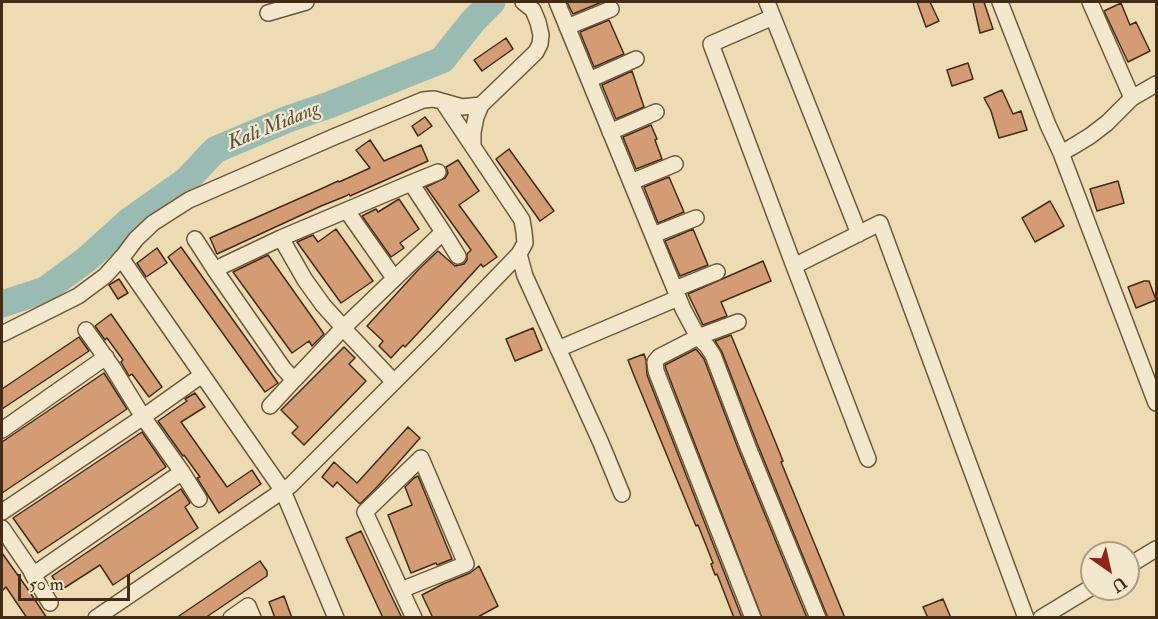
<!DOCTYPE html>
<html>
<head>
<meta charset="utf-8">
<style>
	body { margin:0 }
	#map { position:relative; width:1158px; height:619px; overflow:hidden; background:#eddcb3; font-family:"IM FELL Double Pica",serif }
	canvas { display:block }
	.frame { position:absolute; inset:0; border:3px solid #432c15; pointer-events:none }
	.north { position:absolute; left:1080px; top:541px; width:60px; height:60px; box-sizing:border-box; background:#f3e8ce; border:2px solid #ad9d84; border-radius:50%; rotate:146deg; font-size:16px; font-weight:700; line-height:24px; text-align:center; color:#432c15 }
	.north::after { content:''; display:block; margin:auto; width:21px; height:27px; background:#8f2418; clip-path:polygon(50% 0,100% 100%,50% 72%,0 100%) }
	.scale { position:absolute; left:18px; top:574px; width:112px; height:27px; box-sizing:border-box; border:3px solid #432c15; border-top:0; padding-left:8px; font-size:18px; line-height:21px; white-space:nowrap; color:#432c15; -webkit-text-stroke:4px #f3e8ce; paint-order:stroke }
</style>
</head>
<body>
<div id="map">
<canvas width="1158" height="619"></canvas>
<div class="frame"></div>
<div class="north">U</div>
<div class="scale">50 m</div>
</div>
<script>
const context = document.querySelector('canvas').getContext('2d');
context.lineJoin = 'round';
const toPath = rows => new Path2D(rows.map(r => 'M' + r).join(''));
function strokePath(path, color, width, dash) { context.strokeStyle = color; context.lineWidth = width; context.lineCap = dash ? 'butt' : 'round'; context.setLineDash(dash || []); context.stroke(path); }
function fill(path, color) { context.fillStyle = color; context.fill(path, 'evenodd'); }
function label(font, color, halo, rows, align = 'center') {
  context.font = font + ' "IM FELL Double Pica",serif'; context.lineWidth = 4.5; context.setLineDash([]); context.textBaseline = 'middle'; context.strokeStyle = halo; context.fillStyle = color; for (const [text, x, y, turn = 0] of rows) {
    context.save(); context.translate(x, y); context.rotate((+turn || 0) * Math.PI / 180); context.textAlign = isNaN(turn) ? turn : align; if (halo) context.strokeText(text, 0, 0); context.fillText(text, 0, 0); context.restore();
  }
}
strokePath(toPath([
	[2,304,45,290,87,259,129,221,187,180,215,150,288,119,329,105,442,60,473,21,492,2]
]), '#99bbb1', 27);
const building = toPath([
	[567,2,602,2,573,14,567,2],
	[917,2,930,2,939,21,926,27,917,2],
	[973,2,984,2,993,29,980,33,973,2],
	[1121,3,1130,25,1136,22,1150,51,1128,62,1104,11,1121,3],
	[609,20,624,54,594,67,580,32,609,20],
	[506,38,513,49,482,71,474,60,506,38],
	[968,63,973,79,952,86,947,70,968,63],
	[632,71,644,107,616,119,602,85,632,71],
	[1002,90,1013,114,1021,111,1027,130,999,138,991,111,984,98,1002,90],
	[425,117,432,126,418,136,412,126,425,117],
	[651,125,657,139,655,140,662,159,636,169,623,137,651,125],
	[370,140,384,161,421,145,428,161,350,196,349,194,346,196,321,206,217,254,210,238,323,188,338,181,339,182,370,168,356,150,370,140],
	[509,149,554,211,540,221,496,159,509,149],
	[458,160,479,191,459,205,497,257,483,267,481,264,418,333,405,347,403,345,391,358,379,346,383,341,367,326,419,269,438,251,455,266,464,264,467,260,467,254,471,250,426,187,445,178,448,173,446,167,458,160],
	[669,177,684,212,658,223,644,187,669,177],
	[1118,181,1124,203,1097,211,1090,189,1118,181],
	[399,199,419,229,400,243,404,248,391,257,362,216,376,209,378,212,399,199],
	[1050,201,1064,226,1035,242,1022,218,1050,201],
	[336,229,373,281,341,303,297,242,313,235,318,242,336,229],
	[693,229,708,265,680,276,665,241,693,229],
	[181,247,278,383,265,392,168,257,181,247],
	[157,248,167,263,146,277,137,263,157,248],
	[268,255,324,334,312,346,309,341,292,353,233,272,268,255],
	[763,261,771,281,721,302,727,316,703,325,688,294,763,261],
	[119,279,128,293,118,299,109,285,119,279],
	[1144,281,1149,281,1156,300,1136,308,1128,287,1144,281],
	[111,314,162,387,149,397,132,374,129,376,121,362,123,360,107,338,105,340,95,326,111,314],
	[533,328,542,350,515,361,506,339,533,328],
	[731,335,775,441,783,461,781,462,845,618,828,618,757,443,722,352,715,341,731,335],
	[79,337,89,351,2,409,2,389,79,337],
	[344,347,355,358,349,364,366,381,304,445,292,433,298,427,281,410,344,347],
	[696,349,704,359,739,451,807,618,762,618,666,369,665,365,696,349],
	[644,354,646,360,647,375,742,618,734,618,717,574,715,575,711,564,713,563,698,525,696,526,633,373,628,360,644,354],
	[104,373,127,409,2,493,2,442,104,373],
	[195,393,205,407,181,422,227,487,252,470,261,484,219,513,197,478,200,477,184,455,183,456,158,421,187,401,185,399,195,393],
	[408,427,420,438,377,487,360,504,337,482,333,487,322,477,334,462,357,483,408,427],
	[142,432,166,467,38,553,13,518,142,432],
	[418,476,452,559,437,565,436,563,411,573,388,515,412,505,405,487,414,478,418,476],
	[181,489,190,503,185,507,198,528,113,585,100,565,61,590,52,576,181,489],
	[361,531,388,589,402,618,383,618,346,538,361,531],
	[2,553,27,588,47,618,27,618,6,587,2,591,2,553],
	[260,561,267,571,267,576,205,618,176,618,260,561],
	[479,566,498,606,476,618,433,618,422,595,443,584,470,573,479,566],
	[284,596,292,618,275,618,269,602,284,596],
	[943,599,951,618,928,618,923,607,943,599]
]);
fill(building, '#d39c75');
strokePath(building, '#432c15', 1.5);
const street = toPath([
	[557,2,683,309,698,337,707,346,713,355,748,447,818,618],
	[767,2,773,17],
	[1000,2,1048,125,1061,153,1156,403],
	[1090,2,1132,98],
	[268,13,306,2],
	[567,27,611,9],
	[589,80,636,59],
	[610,132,656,112],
	[473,146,473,132,476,117,481,105,536,52,540,44,541,35,538,22,533,10,523,2],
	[1061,153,1072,147,1090,136,1107,123,1132,98,1156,84],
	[631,182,675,164],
	[411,183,438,172],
	[347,211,394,278],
	[443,232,458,256],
	[653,235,696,218],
	[281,238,411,183,443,232,343,328,294,380,283,368,215,270,224,265,281,238,305,280,323,305,341,325,343,328,394,382],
	[195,239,215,270],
	[519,254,525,276,601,443,622,494],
	[121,258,283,491,336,618],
	[794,266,711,44,773,17,859,234],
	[675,289,717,272],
	[738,322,698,337,659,357,655,362,656,371,753,618],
	[2,334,78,296,105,276,124,255,136,239,153,223,189,200,336,136,423,100,434,99,462,107,481,105],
	[558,349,671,301],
	[270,406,294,380],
	[2,430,106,357],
	[868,459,794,266,880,223,1026,618],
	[182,472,199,499],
	[2,512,143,417,113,368,86,330],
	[2,528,30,569,33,575,182,472,143,417,202,375],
	[1128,566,1156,549],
	[33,575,50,603],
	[401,590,466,564,421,458,365,512,401,590,414,618],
	[96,618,291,485,433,343,519,254,525,243,524,232,522,220,443,102],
	[231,618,248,606,253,618],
	[1041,618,1092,587]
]);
strokePath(street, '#6e583c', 18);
strokePath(street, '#f3e8ce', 15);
label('italic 20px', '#58503c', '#f3e8ce', [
	["Kali Midang",274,127,-22]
]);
</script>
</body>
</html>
